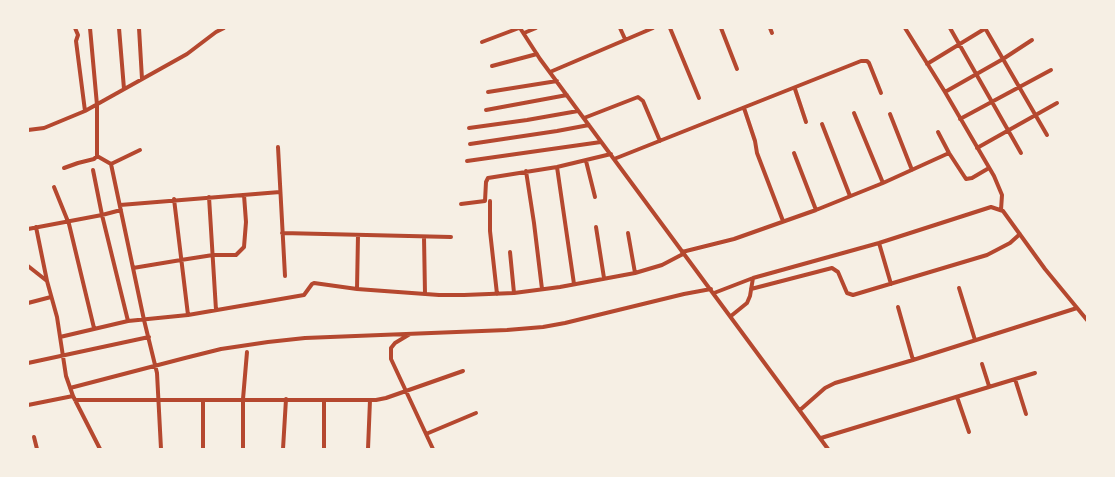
<!DOCTYPE html>
<html>
<head>
<meta charset="utf-8">
<style>
	body { margin:0 }
	#map { position:relative; width:1115px; height:477px; overflow:hidden; background:#f6efe4; font-family:"Public Sans",sans-serif }
	canvas { display:block }
	.frame { position:absolute; inset:0; border:29px solid #f6efe4; pointer-events:none }
</style>
</head>
<body>
<div id="map">
<canvas width="1115" height="477"></canvas>
<div class="frame"></div>
</div>
<script>
const context = document.querySelector('canvas').getContext('2d');
context.lineJoin = 'round';
const toPath = rows => new Path2D(rows.map(r => 'M' + r).join(''));
function strokePath(path, color, width, dash) { context.strokeStyle = color; context.lineWidth = width; context.lineCap = dash ? 'butt' : 'round'; context.setLineDash(dash || []); context.stroke(path); }
strokePath(toPath([
	[75,28,78,35,76,41,85,111],
	[119,28,124,89],
	[139,28,142,79],
	[520,28,540,59,828,449],
	[620,28,625,39],
	[670,28,699,98],
	[721,28,737,69],
	[770,28,772,33],
	[905,28,945,92,994,176,1002,195,1001,210],
	[950,28,1021,153],
	[985,28,1047,135],
	[524,33,536,28],
	[482,42,519,28],
	[927,64,986,28],
	[492,66,537,54],
	[550,72,653,28],
	[795,89,806,122],
	[488,92,557,81],
	[945,92,1003,59,1032,40],
	[744,108,755,141,757,153,783,221],
	[486,110,567,95],
	[854,113,883,183],
	[890,114,912,170],
	[584,118,638,97,643,101,660,141],
	[960,119,1051,70],
	[822,124,850,196],
	[469,128,527,120,578,111],
	[28,130,44,128,85,111,187,54,216,32,224,28],
	[938,132,949,153,966,179,972,178,989,168],
	[470,144,557,131,589,125],
	[278,147,285,276],
	[977,148,1057,103],
	[794,153,816,210],
	[97,156,111,164,140,150],
	[614,159,861,61,867,61,869,63,881,93],
	[467,161,601,142],
	[586,161,595,197],
	[111,164,144,320,157,373,161,449],
	[557,167,574,284],
	[64,168,78,163,94,159,97,156,97,105,90,28],
	[93,170,102,215,128,321],
	[526,171,534,223,542,289],
	[54,187,69,224,94,328],
	[209,197,216,310],
	[174,199,188,315],
	[490,201,490,231,497,294],
	[461,204,485,201,486,182,488,178,557,167,611,154],
	[120,205,280,192],
	[36,227,47,281],
	[596,227,604,278],
	[28,229,102,215,121,210],
	[282,233,451,237],
	[628,233,635,273],
	[424,237,425,294],
	[879,243,891,284],
	[510,252,514,293],
	[682,252,734,239,816,210,883,183,949,153],
	[28,266,47,281,57,317,66,376,73,396,100,449],
	[133,268,181,260,213,255,236,255,244,247,246,222,244,195],
	[959,288,975,340],
	[357,289,358,235],
	[751,289,832,268,838,272,847,293,853,295,987,255,1010,243,1020,234],
	[714,293,753,278,879,243,991,207,1003,211,1045,269,1087,320],
	[28,303,51,297],
	[898,307,913,360],
	[731,316,747,303,750,296,753,278],
	[410,334,395,343,391,348,391,359,433,449],
	[60,337,128,321,188,315,304,295,312,284,314,283,357,289,439,295,464,295,514,293,560,287,635,273,662,265,683,254],
	[28,363,149,337],
	[982,364,989,386],
	[1015,379,1026,414],
	[70,388,185,358,221,349,268,342,305,338,507,330,543,327,565,323,684,294,711,289],
	[957,397,969,432],
	[75,400,376,400,386,398,463,371],
	[203,400,203,449],
	[324,400,324,449],
	[28,405,73,396],
	[800,410,825,388,835,383,913,360,1077,308],
	[426,434,476,413],
	[34,437,37,449],
	[821,438,1035,373],
	[243,449,243,399,247,352],
	[283,449,286,399],
	[368,449,370,400]
]), '#b5482f', 4);
</script>
</body>
</html>
